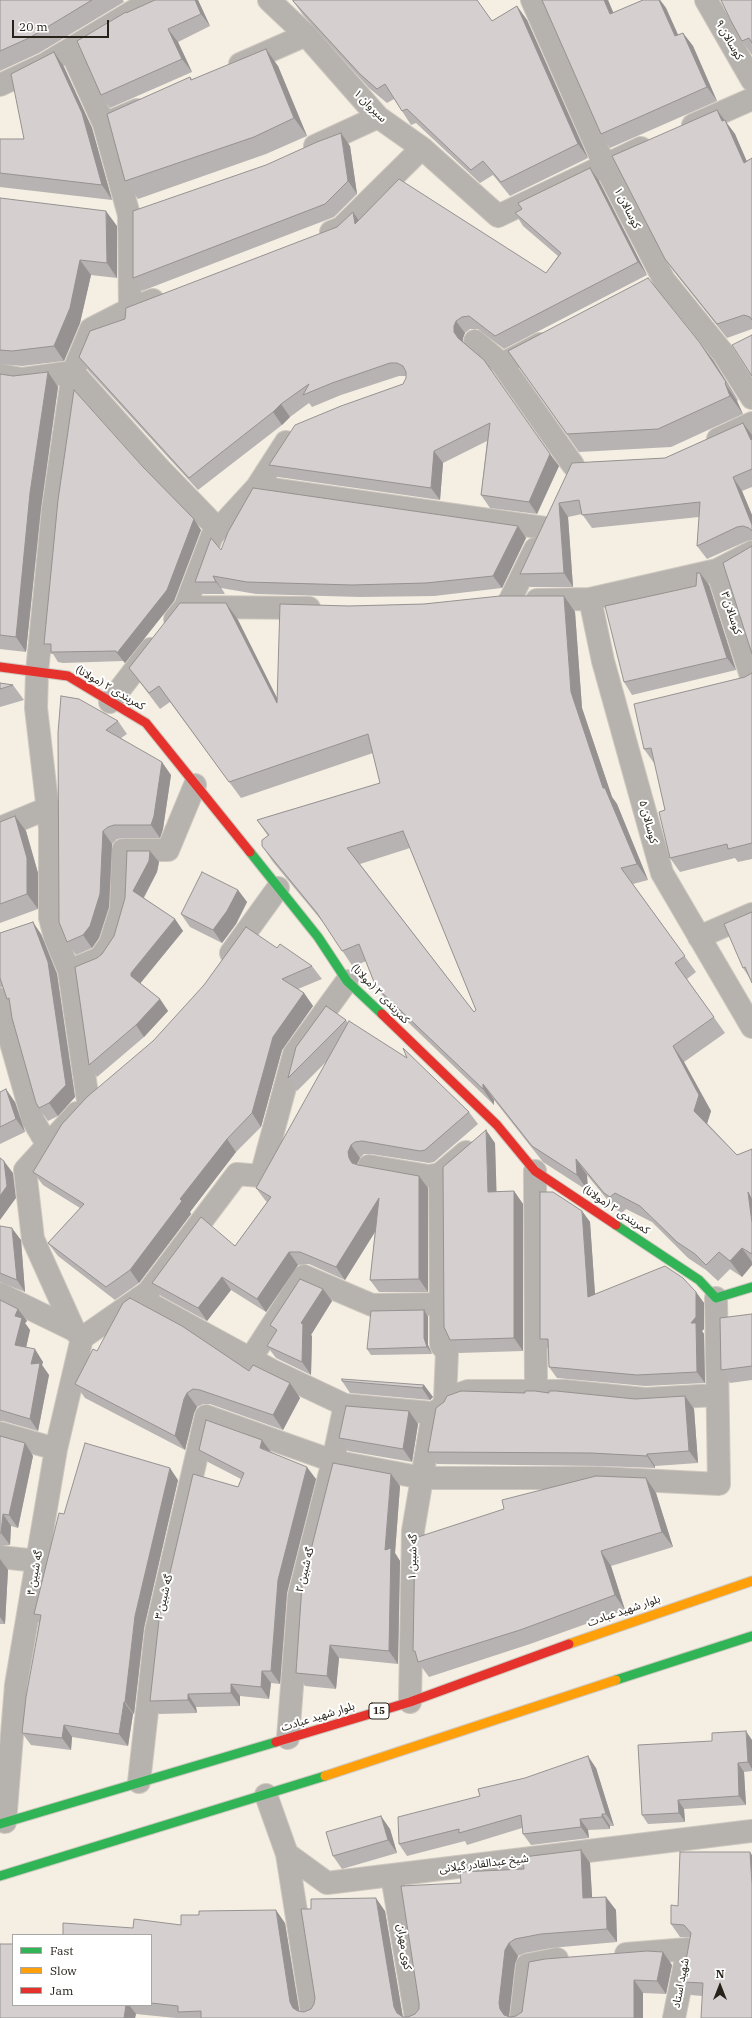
<!DOCTYPE html>
<html>
<head>
<meta charset="utf-8">
<style>
	body { margin:0 }
	#map { position:relative; width:752px; height:2018px; overflow:hidden; background:#f5eee2; font-family:"IBM Plex Serif",serif }
	canvas { display:block }
	.legend { position:absolute; left:12px; top:1934px; width:140px; height:72px; box-sizing:border-box; background:#fff; border:1px solid #a9a7a3; margin:0; padding:5px 7px; list-style:none; font-size:12px; color:#27221a }
	.legend li { display:flex; align-items:center; gap:8px; height:20px }
	.legend b { width:20px; border:1px solid #a9a7a3 }
	.north { position:absolute; left:700px; top:1966px; width:40px; height:40px; -webkit-text-stroke:3px #fff; paint-order:stroke; rotate:0deg; font-size:11px; font-weight:700; line-height:16px; text-align:center; color:#27221a }
	.north::after { content:''; display:block; margin:auto; width:14px; height:18px; background:#27221a; clip-path:polygon(50% 0,100% 100%,50% 72%,0 100%) }
	.scale { position:absolute; left:12px; top:20px; width:97px; height:18px; box-sizing:border-box; border:2px solid #27221a; border-top:0; padding-left:5px; font-size:12px; line-height:14px; white-space:nowrap; color:#27221a; -webkit-text-stroke:3px #fff; paint-order:stroke }
</style>
</head>
<body>
<div id="map">
<canvas width="752" height="2018"></canvas>
<ul class="legend">
<li><b style="height:5px;background:#30b455"></b>Fast</li>
<li><b style="height:5px;background:#ff9f0a"></b>Slow</li>
<li><b style="height:5px;background:#e5322d"></b>Jam</li>
</ul>
<div class="north">N</div>
<div class="scale">20 m</div>
</div>
<script>
const context = document.querySelector('canvas').getContext('2d');
context.lineJoin = 'round';
const toPath = rows => new Path2D(rows.map(r => 'M' + r).join(''));
function strokePath(path, color, width, dash) { context.strokeStyle = color; context.lineWidth = width; context.lineCap = dash ? 'butt' : 'round'; context.setLineDash(dash || []); context.stroke(path); }
function fill(path, color) { context.fillStyle = color; context.fill(path, 'evenodd'); }
function label(font, color, halo, rows, align = 'center') {
  context.font = font + ' "IBM Plex Serif","Noto Sans Arabic",serif'; context.lineWidth = 4; context.setLineDash([]); context.textBaseline = 'middle'; context.strokeStyle = halo; context.fillStyle = color; for (const [text, x, y, turn = 0] of rows) {
    context.save(); context.translate(x, y); context.rotate((+turn || 0) * Math.PI / 180); context.textAlign = isNaN(turn) ? turn : align; if (halo) context.strokeText(text, 0, 0); context.fillText(text, 0, 0); context.restore();
  }
}
const street = toPath([
	[269,0,306,35,378,117,422,148,498,216,641,148],
	[532,0,604,164,664,280,723,353,752,398],
	[706,0,752,80],
	[70,49,104,124],
	[240,64,306,35],
	[0,85,45,64,152,0],
	[693,125,752,99],
	[315,146,378,117],
	[331,232,341,228,422,148],
	[130,309,129,215,104,124,137,110],
	[475,341,502,364,573,465],
	[502,364,540,344],
	[73,372,160,469,218,529],
	[0,375,22,379,73,372,91,329,130,309,153,300],
	[718,439,752,423],
	[257,487,545,528],
	[717,570,752,679],
	[590,599,603,661,662,873,752,1027],
	[510,600,535,549],
	[537,600,590,599,717,570,752,552],
	[198,607,309,608],
	[175,619,185,607,212,536,257,487,286,442],
	[110,702,151,649],
	[0,828,48,808],
	[699,937,752,914],
	[231,953,278,888],
	[69,971,55,937,50,918,50,828,36,708,37,672,53,509,73,372],
	[0,999,4,1018,33,1120,47,1144],
	[88,1101,69,971,100,958,110,944,121,909,123,850,168,850,195,785],
	[369,1166,429,1176,440,1174],
	[535,1171,536,1390],
	[0,1294,74,1330,82,1338,56,1449,16,1685,5,1822],
	[139,1298,271,1370,345,1405,433,1413,443,1407,445,1399,468,1391,565,1391,645,1399,716,1395],
	[74,1330,33,1239,25,1170,77,1113],
	[82,1338,148,1292,237,1174,261,1176,294,1054,347,981],
	[251,1358,304,1276,372,1305,441,1304],
	[445,1399,447,1352,441,1345,440,1174,466,1152],
	[0,1433,56,1449],
	[0,1557,37,1561],
	[410,1702,413,1531,433,1413],
	[288,1738,299,1596,333,1461,345,1405],
	[139,1782,156,1631,206,1416,333,1461,423,1478,600,1478,719,1484,716,1298],
	[266,1795,287,1854,327,1883,752,1831],
	[287,1854,312,2013],
	[392,1876,416,2018],
	[626,1954,688,1949,674,2018],
	[521,2018,527,1965,557,1959]
]);
const fast = toPath([
	[250,852,318,937,347,981,382,1014],
	[616,1225,699,1280,716,1298,752,1287],
	[616,1680,752,1636],
	[0,1824,276,1742],
	[0,1876,325,1776]
]);
const slow = toPath([
	[569,1644,752,1581],
	[325,1776,616,1680]
]);
const jam = toPath([
	[0,667,68,676,146,723,250,852],
	[382,1014,497,1125,535,1171,616,1225],
	[276,1742,410,1702,569,1644]
]);
strokePath(street, '#cec8c0', 24);
strokePath(fast, '#cec8c0', 11);
strokePath(slow, '#cec8c0', 11);
strokePath(jam, '#cec8c0', 11);
strokePath(street, '#b6b2ad', 22);
strokePath(fast, '#30b455', 9);
strokePath(slow, '#ff9f0a', 9);
strokePath(jam, '#e5322d', 9);
fill(toPath([
	[0,0,123,0,124,2,39,53,0,71],
	[198,0,210,26,178,42,192,72,110,108,101,95,127,13],
	[542,0,608,0,613,13,643,0,660,0,666,8,678,35,683,33,693,46,717,101,610,148,601,134],
	[752,0,752,55,742,41],
	[293,1,492,21,517,6,527,20,588,158,510,196,493,175,480,183,416,123,411,125,402,111,394,99,387,103,369,88,303,15],
	[278,66,307,136,266,154,138,199,125,181,190,77,192,79],
	[64,67,92,128,112,200,0,187,0,139,24,139],
	[717,110,735,134,746,161,752,158,752,329,727,338,675,273,665,259],
	[350,146,357,194,334,217,142,291,133,278],
	[590,168,599,181,647,275,504,349,478,329,470,329,465,333,463,338,463,342,559,466,537,514,490,508,481,495,487,441,443,463,440,500,278,477,269,465,403,384,406,378,406,376,399,376,341,395,312,407,309,403,290,417,282,425,198,490,88,370,79,357,125,319,359,220,546,273,558,256,523,226,515,213,522,209,518,203],
	[0,198,117,226,117,278,91,275,80,323,64,361,22,366,0,364],
	[700,343,713,360,738,400,737,401,743,414,671,447,579,452,508,351],
	[48,372,58,387,41,508,26,652,0,649,0,374,13,376],
	[743,423,752,435,752,487,742,491,752,515,752,540,747,541,707,559,697,546,699,517,592,528,582,514,568,517,573,587,530,587,520,574,572,463,665,458],
	[143,467,201,530,174,601,125,663,123,661,63,663,58,662,53,654,51,654,44,644],
	[518,526,526,538,502,588,434,596,360,597,256,594,221,588,225,594,203,594,195,582,221,550],
	[709,585,736,670,632,695,624,682],
	[564,596,575,612,582,708,612,797,617,804,648,880,633,884,696,972,687,979,725,1033,684,1062,711,1111,707,1123,737,1155,752,1149,752,1265,742,1277,730,1269,718,1281,706,1270,688,1258,652,1222,626,1209,622,1213,615,1209,587,1175,588,1191,543,1162,494,1100,494,1105,388,1003,376,987,366,961,353,967,326,926,273,862,262,846,268,836,257,820,380,783,373,753,241,798,170,702,160,709,129,668,226,603,238,620,277,698,349,606,424,604],
	[410,848,476,1010,474,1012,360,864],
	[752,673,752,859,738,862,735,858,680,872,670,858,665,810,655,763,654,763,644,749],
	[0,683,13,685,24,700,0,707],
	[118,721,127,734,121,738,171,775,163,829,160,838,123,838,117,839,112,844,109,907,99,938,92,948,76,955,67,942,58,733],
	[15,816,26,831,38,873,38,909,0,923,0,822],
	[150,851,159,862,157,872,144,898,175,919,183,931,140,983,160,999,168,1011,144,1037,97,1077,89,1065,97,958,102,954,114,936],
	[238,890,247,902,236,924,222,943,190,927,181,914],
	[752,912,751,980,743,968],
	[0,933,41,934,57,974,75,1097,58,1116,48,1121,39,1108,10,1003,7,999,3,987,0,987],
	[277,948,312,966,322,979,298,989,304,993,313,1006,282,1050,261,1127,236,1152,190,1212,191,1214,139,1283,115,1300,58,1256,48,1243,80,1208,43,1185,33,1172],
	[346,1020,348,1023,469,1112,478,1124,434,1162,429,1163,371,1154,364,1154,360,1158,357,1164,357,1165,419,1176,428,1188,428,1292,379,1292,370,1280,375,1232,345,1280,309,1264,298,1265,266,1312,231,1290,207,1321,161,1296,152,1283,235,1246,267,1202,265,1200,256,1188,327,1061,297,1091,288,1078],
	[0,1092,15,1102,25,1132,0,1144],
	[495,1143,496,1192,514,1191,523,1204,523,1351,459,1353,450,1340],
	[582,1211,590,1222,595,1294,696,1292,704,1303,704,1329,702,1331,704,1334,705,1383,645,1386,557,1378,549,1367,549,1350,540,1339],
	[0,1226,21,1240,25,1292,0,1282],
	[323,1289,332,1301,311,1335,312,1336,311,1375,276,1358,267,1346,275,1333,270,1325],
	[0,1300,18,1309,27,1321,25,1323,30,1330,26,1347,43,1362,42,1365,49,1375,38,1431,3,1421,0,1421],
	[424,1310,428,1317,428,1345,432,1354,371,1355,367,1349],
	[752,1314,752,1380,730,1383,721,1370],
	[97,1351,249,1371,300,1398,283,1430,210,1404,203,1404,197,1407,194,1413,185,1450,85,1398,75,1384],
	[342,1381,424,1385,433,1397,430,1400,350,1393],
	[549,1393,635,1399,685,1396,694,1409,698,1463,655,1466,655,1468,600,1466,437,1464,428,1452],
	[418,1424,412,1462,348,1451,339,1438],
	[0,1436,33,1456,18,1528,11,1526,10,1545,0,1546],
	[199,1450,271,1452,316,1479,287,1593,280,1684,271,1683,269,1699,240,1696,240,1706,196,1707,197,1713,159,1714,150,1701,241,1479,208,1462],
	[178,1480,144,1628,134,1714,133,1714,128,1746,72,1737,71,1750,31,1745,22,1733,39,1623,34,1614,64,1514],
	[400,1486,395,1553,400,1561,398,1664,339,1658,336,1689,305,1686,296,1673],
	[656,1493,673,1547,611,1566,625,1610,530,1644,429,1677,418,1662,416,1656,413,1651],
	[0,1559,8,1570,5,1624,0,1624],
	[752,1740,752,1771,744,1772,746,1805,684,1809,685,1822,648,1824,642,1815],
	[596,1768,614,1826,610,1826,610,1829,588,1830,589,1838,531,1845,523,1834,522,1828,467,1845,465,1841,407,1856,399,1844],
	[390,1829,397,1853,342,1869,333,1856],
	[581,1850,590,1863,592,1897,616,1910,617,1942,551,1948,525,1953,518,1956,515,1964,509,2016,510,2017,516,2016,672,1965,666,1994,643,1993,643,2018,176,2018,136,2014,135,2018,0,2018,13,2005,151,2005,151,1935,133,1928,181,1925,285,1923,299,2011,304,2012,311,2009,385,1911,403,2017,408,2017,415,2014,419,2009,461,1883,524,1869],
	[752,1855,702,1996,691,1995,682,1982,690,1937,680,1937,671,1924,678,1906]
]), '#b7b3b2');
fill(toPath([
	[195,0,198,0,210,26,201,14],
	[604,0,608,0,620,28,610,14],
	[659,0,660,0,666,8,685,50,675,36],
	[517,6,527,20,588,158,578,144],
	[168,29,178,42,192,72,182,59],
	[683,33,693,46,717,101,707,87],
	[266,49,278,66,307,136,294,118],
	[54,52,64,67,92,128,112,200,102,185],
	[717,110,735,134,752,173,744,163,722,121],
	[341,133,350,146,357,194,348,181],
	[590,168,599,181,647,275,638,262],
	[106,211,117,226,117,278,107,263],
	[353,212,362,225,355,224],
	[80,260,91,275,80,323,64,361,54,346],
	[456,321,465,333,463,338,463,345,454,332,454,326],
	[700,343,713,360,738,400],
	[48,372,58,387,41,508,26,652,16,637,30,493],
	[725,383,737,401,743,414,730,396],
	[281,404,290,417,282,425,273,412],
	[743,423,752,435,752,441,751,440],
	[434,451,443,463,440,500,431,488],
	[550,454,559,466,537,514,529,502],
	[733,477,742,491,752,515,752,525],
	[559,503,568,517,573,587,564,573],
	[194,519,201,530,174,601,125,663,117,653],
	[518,526,526,538,502,588,493,576],
	[700,573,709,585,736,670,727,658],
	[213,576,225,594,216,582],
	[564,596,575,612,582,708,612,797,617,804,648,880,637,864,603,788,571,692],
	[226,603,238,620,288,720,277,703],
	[162,762,171,775,163,829,160,838,151,825],
	[15,816,26,831,38,873,38,909,27,894],
	[103,831,112,844,109,907,99,938,92,948,83,935],
	[150,851,159,862,157,872,141,902,133,891],
	[238,890,247,902,236,924,222,943,213,930],
	[175,919,183,931,139,985,131,976,131,973],
	[33,922,41,934,57,974,75,1097,58,1116,49,1103],
	[304,993,313,1006,282,1050,261,1127,252,1113,273,1037],
	[160,999,168,1011,144,1037,136,1025],
	[673,1046,684,1062,711,1111,706,1127,694,1111],
	[483,1084,494,1100,494,1105,483,1089],
	[6,1089,15,1102,25,1132,16,1119],
	[486,1130,495,1143,497,1205,488,1192],
	[227,1139,236,1152,190,1212,191,1214,139,1283,130,1270,180,1199],
	[351,1145,360,1158,357,1164,357,1171,349,1158,348,1152],
	[576,1159,587,1175,588,1191,577,1175],
	[4,1161,13,1173,16,1198,0,1220,0,1196],
	[419,1176,428,1188,428,1292,419,1279],
	[514,1191,523,1204,523,1351,514,1338],
	[748,1192,752,1197,752,1223],
	[379,1198,388,1211,345,1280,336,1267],
	[582,1211,590,1222,596,1309,588,1297],
	[12,1228,21,1240,25,1292,17,1280],
	[742,1248,752,1262,752,1265,742,1277,730,1261],
	[289,1252,298,1265,266,1312,257,1299],
	[222,1277,231,1290,207,1321,198,1308],
	[323,1289,332,1301,311,1335,312,1336,311,1375,302,1362,301,1323],
	[696,1292,704,1303,704,1329,702,1331,704,1334,705,1383,697,1372,691,1323],
	[18,1309,27,1321,25,1323,30,1330,24,1357,15,1345,15,1316],
	[424,1310,428,1317,428,1345,432,1354,427,1347,424,1338],
	[35,1349,43,1362,42,1365,49,1375,38,1431,30,1419,31,1364],
	[290,1383,300,1398,283,1430,273,1415],
	[424,1385,433,1397,430,1400,422,1388],
	[187,1393,197,1407,194,1413,185,1450,175,1436,184,1399],
	[685,1396,694,1409,698,1463,689,1451],
	[409,1411,418,1424,412,1462,403,1449],
	[262,1440,271,1452,260,1448],
	[25,1443,33,1456,18,1528,9,1515],
	[647,1454,655,1466,655,1468,647,1456],
	[307,1467,316,1479,287,1593,280,1684,271,1671,278,1580],
	[170,1468,178,1480,144,1628,134,1714,125,1702,135,1616],
	[391,1474,400,1486,395,1553,400,1561,398,1664,389,1651,385,1550],
	[646,1478,656,1493,673,1547,662,1532],
	[3,1514,11,1526,10,1545,1,1533],
	[601,1551,611,1566,625,1610,615,1595],
	[0,1559,8,1570,5,1624,0,1617],
	[330,1645,339,1658,336,1689,327,1676],
	[262,1671,271,1683,269,1699,261,1687],
	[231,1684,240,1696,240,1706,231,1693],
	[188,1694,196,1707,197,1713,188,1700],
	[124,1702,133,1714,128,1746,119,1734],
	[64,1725,72,1737,71,1750,62,1738],
	[746,1731,752,1740,752,1769,748,1762],
	[588,1756,596,1768,614,1826,606,1814],
	[738,1763,744,1772,746,1805,739,1796],
	[678,1800,684,1809,685,1822,679,1813],
	[602,1814,610,1826,610,1829,602,1817],
	[381,1816,390,1829,397,1853,388,1840],
	[580,1819,588,1830,589,1838,581,1827],
	[581,1850,590,1863,593,1911,583,1898],
	[750,1852,752,1855,752,1885],
	[606,1897,616,1910,617,1942,607,1929],
	[376,1898,385,1911,403,2018,397,2013,394,2007],
	[276,1910,285,1923,300,2015,293,2008,290,2002],
	[509,1943,518,1956,515,1964,509,2017,506,2018,500,2009,499,2003,505,1950],
	[663,1952,672,1965,666,1994,657,1981],
	[634,1980,643,1993,643,2018,634,2018],
	[126,2005,129,2005,136,2014,135,2018,124,2018]
]), '#959291');
const building = toPath([
	[0,0,92,0,29,38,0,51,0,0],
	[155,0,195,0,201,14,168,29,182,59,101,95,77,41,126,12,126,13,155,0],
	[293,0,477,0,492,21,517,6,578,144,501,182,483,161,471,170,407,109,402,111,385,84,377,89,360,74,293,1,293,0],
	[542,0,604,0,610,14,643,0,659,0,675,36,683,33,707,87,601,134,542,0],
	[721,0,752,0,752,43,749,38,742,41,731,21,721,0],
	[266,49,294,118,254,137,125,181,107,114,190,77,191,80,266,49],
	[54,52,82,113,102,185,0,173,0,139,24,139,11,74,54,52],
	[717,110,722,121,725,120,744,163,752,158,752,320,750,317,744,315,717,324,665,259,612,156,717,110],
	[341,133,348,181,325,204,133,278,133,211,266,165,317,142,341,133],
	[590,168,638,262,495,336,469,316,462,317,456,321,454,326,454,332,458,338,484,360,550,454,529,502,481,495,490,423,434,451,431,488,269,465,295,425,341,406,403,384,406,378,406,372,403,366,397,363,390,363,332,383,303,395,309,384,281,404,273,412,189,478,79,357,90,331,125,319,126,308,337,227,353,212,355,224,399,179,546,273,561,253,515,213,522,209,518,203,590,168],
	[0,198,106,211,107,263,80,260,70,308,54,346,12,351,0,350,0,198],
	[648,278,700,343,726,382,725,383,730,396,658,429,567,434,508,351,648,278],
	[752,335,752,376,732,345,752,335],
	[48,372,30,493,16,637,0,635,0,374,13,376,48,372],
	[74,390,143,467,194,519,167,590,117,653,116,651,56,652,51,652,51,644,44,644,58,500,74,390],
	[743,423,751,440,752,439,752,469,733,477,752,525,752,531,749,528,743,526,737,527,697,546,700,502,582,515,579,500,559,503,564,573,520,574,572,463,665,458,743,423],
	[253,488,518,526,493,576,426,583,352,585,247,582,213,576,216,582,195,582,211,538,221,550,228,532,253,488],
	[752,546,752,654,723,563,752,546],
	[697,573,700,573,727,658,624,682,605,606,696,586,697,573],
	[500,596,564,596,571,692,603,788,605,788,637,864,621,868,685,956,675,963,714,1017,673,1046,699,1095,694,1111,737,1155,752,1149,752,1200,748,1192,752,1223,752,1254,742,1248,730,1261,719,1252,706,1265,695,1254,677,1242,640,1206,615,1193,610,1197,604,1193,576,1159,577,1175,532,1146,483,1084,483,1089,376,987,359,944,342,951,317,913,262,846,262,840,269,835,257,820,380,783,368,734,229,782,159,686,149,693,129,668,180,603,226,603,277,703,280,604,349,606,424,604,500,596],
	[403,831,476,1010,474,1012,347,848,403,831],
	[752,673,752,843,728,849,727,844,670,858,659,812,665,810,651,748,644,749,634,704,745,677,752,673],
	[0,683,13,685,0,689,0,683],
	[61,696,79,699,118,721,106,730,162,762,154,816,151,825,114,825,108,827,103,831,100,894,90,926,83,935,67,942,59,922,58,733,61,696],
	[15,816,27,858,27,894,0,904,0,822,15,816],
	[127,851,150,851,149,861,133,891,175,919,131,973,131,976,160,999,136,1025,89,1065,75,967,97,958,102,954,114,936,125,898,127,851],
	[202,872,238,890,227,911,213,930,181,914,202,872],
	[752,912,752,983,745,967,743,968,724,924,752,912],
	[33,922,48,962,66,1085,49,1103,39,1108,36,1103,12,1018,9,998,7,999,0,978,0,933,33,922],
	[246,927,277,948,280,944,312,966,282,979,304,993,273,1037,252,1113,227,1139,180,1199,182,1201,130,1270,106,1287,48,1243,84,1204,33,1172,62,1124,87,1097,153,1041,204,985,246,927],
	[326,1006,346,1020,288,1078,296,1047,326,1006],
	[349,1021,407,1058,403,1048,469,1112,425,1150,420,1151,362,1141,355,1142,351,1145,348,1152,349,1158,352,1163,358,1165,419,1176,419,1279,370,1280,379,1198,336,1267,300,1252,289,1252,257,1299,222,1277,198,1308,152,1283,201,1217,235,1246,271,1197,256,1188,349,1021],
	[6,1089,16,1119,0,1127,0,1092,6,1089],
	[486,1130,488,1192,514,1191,514,1338,450,1340,444,1327,443,1167,486,1130],
	[0,1158,4,1161,7,1186,0,1196,0,1158],
	[540,1192,553,1192,582,1211,588,1297,665,1266,683,1278,696,1292,696,1317,691,1323,696,1323,697,1372,637,1375,549,1367,548,1339,540,1339,540,1192],
	[0,1226,12,1228,17,1280,0,1273,0,1226],
	[300,1279,323,1289,301,1323,303,1324,302,1362,267,1346,277,1330,270,1325,300,1279],
	[130,1298,182,1326,249,1371,253,1365,290,1383,273,1415,200,1390,193,1389,187,1393,184,1399,175,1436,75,1384,93,1349,97,1351,123,1303,130,1298],
	[0,1300,18,1309,15,1316,22,1318,15,1345,35,1349,31,1364,40,1363,30,1419,0,1410,0,1300],
	[424,1310,424,1338,427,1347,367,1349,371,1311,424,1310],
	[752,1314,752,1366,721,1370,720,1318,752,1314],
	[342,1379,424,1385,422,1388,342,1381,342,1379],
	[461,1391,525,1393,525,1391,535,1391,549,1393,549,1391,556,1391,635,1399,685,1396,689,1451,647,1454,647,1456,591,1453,428,1452,436,1408,444,1402,447,1396,461,1391],
	[346,1406,409,1411,403,1449,339,1438,346,1406],
	[206,1420,262,1440,260,1448,307,1467,278,1580,271,1671,262,1671,261,1687,231,1684,231,1693,188,1694,188,1700,150,1701,159,1620,193,1474,238,1487,244,1473,199,1450,206,1420],
	[0,1436,25,1443,9,1515,3,1514,1,1533,0,1533,0,1436],
	[85,1443,170,1468,135,1616,125,1702,124,1702,119,1734,64,1725,62,1738,22,1733,26,1697,41,1615,34,1614,59,1513,64,1514,85,1443],
	[333,1463,391,1474,385,1550,391,1548,389,1651,330,1645,327,1676,296,1673,302,1585,333,1463],
	[596,1476,646,1478,662,1532,601,1551,615,1595,520,1630,418,1662,415,1651,413,1651,415,1538,504,1509,502,1500,596,1476],
	[746,1731,748,1762,738,1763,739,1796,678,1800,679,1813,642,1815,638,1745,712,1741,712,1733,746,1731],
	[588,1756,606,1814,602,1814,602,1817,580,1819,581,1827,523,1834,521,1815,459,1833,459,1829,399,1844,398,1817,480,1796,478,1789,525,1778,588,1756],
	[381,1816,388,1840,333,1856,326,1832,381,1816],
	[581,1850,583,1898,606,1897,607,1929,541,1934,515,1939,509,1943,505,1950,499,2003,500,2009,504,2015,510,2017,516,2016,522,2012,529,1962,545,1959,647,1951,663,1952,657,1981,634,1980,634,2018,201,2018,201,2011,178,2012,178,2006,151,2003,151,1935,63,1935,63,1923,133,1928,134,1919,181,1925,181,1915,199,1915,199,1911,276,1910,290,2002,293,2008,298,2011,304,2012,311,2009,314,2004,315,1998,301,1909,311,1909,311,1899,376,1898,394,2007,397,2013,403,2017,408,2017,415,2014,419,2009,419,2003,401,1886,461,1883,460,1872,524,1869,523,1857,581,1850],
	[680,1852,750,1852,752,1885,752,2018,701,2018,703,1983,682,1982,691,1933,684,1925,671,1924,671,1905,678,1906,680,1852],
	[0,1944,13,1944,13,2005,126,2005,124,2018,0,2018,0,1944]
]);
fill(building, '#d5d0cf');
strokePath(building, '#959291', 1);
for (const [x, y, w] of [
	[379,1711,20]
]) { const box = new Path2D(); box.roundRect(x - w / 2, y - 8, w, 16, 3); context.fillStyle = '#fff'; context.fill(box); strokePath(box, '#27221a', 1); }
label('bold 10px', '#27221a', null, [
	["15",379,1711]
]);
label('11px', '#27221a', '#fff', [
	["کوسالان ۹",729,40,60],
	["سیروان ۱",370,106,45],
	["کوسالان ۱",627,208,63],
	["کوسالان ۳",731,613,72],
	["کمربندی ۲ (مولانا)",110,688,30],
	["کوسالان ۵",648,822,75],
	["کمربندی ۲ (مولانا)",380,994,46],
	["کمربندی ۲ (مولانا)",616,1210,34],
	["گه شبین ۱",413,1557,-89],
	["گه شبین ۲",305,1570,-76],
	["گه شبین ۴",35,1573,-80],
	["گه شبین ۳",164,1597,-77],
	["بلوار شهید عبادت",624,1611,-19],
	["بلوار شهید عبادت",318,1717,-17],
	["شیخ عبدالقادر گیلانی",484,1864,-7],
	["کوی مهران",404,1947,81],
	["شهید استاد",681,1983,-79]
]);
</script>
</body>
</html>
